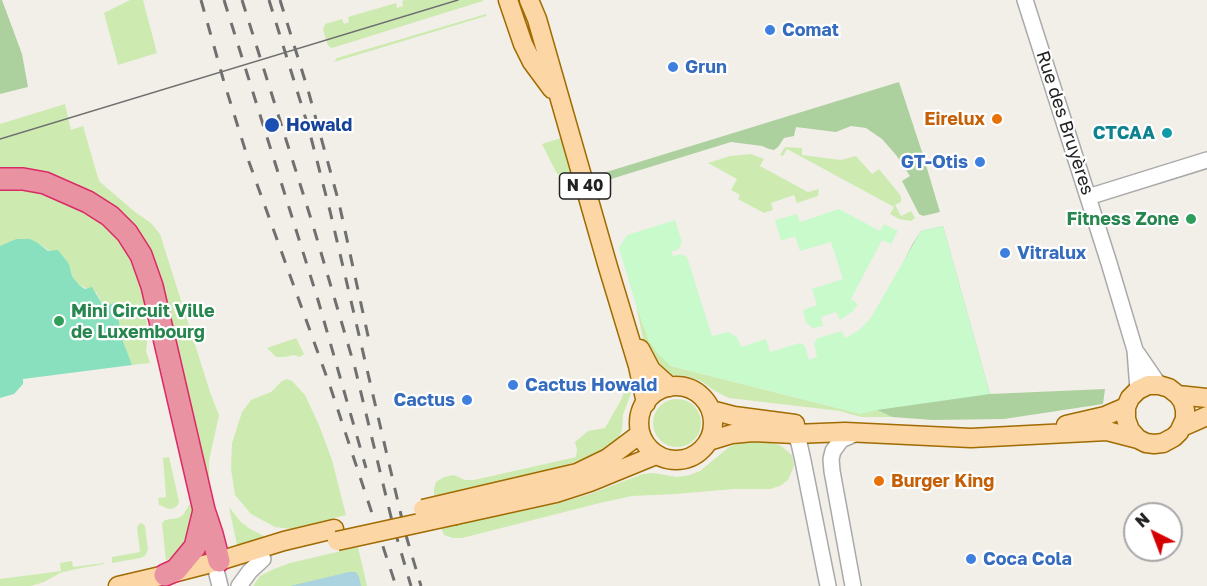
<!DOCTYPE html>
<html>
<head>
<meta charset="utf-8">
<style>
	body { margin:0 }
	#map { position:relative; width:1207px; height:586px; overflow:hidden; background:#f2efe9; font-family:"Golos Text",sans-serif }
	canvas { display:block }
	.north { position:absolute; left:1123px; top:502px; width:60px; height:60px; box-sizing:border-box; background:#fff; border:2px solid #a7a7a7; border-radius:50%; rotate:318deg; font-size:16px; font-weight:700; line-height:24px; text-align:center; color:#222 }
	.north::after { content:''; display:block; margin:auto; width:21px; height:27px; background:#d40000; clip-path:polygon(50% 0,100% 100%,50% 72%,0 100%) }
</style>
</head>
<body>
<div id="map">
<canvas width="1207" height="586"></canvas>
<div class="north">N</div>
</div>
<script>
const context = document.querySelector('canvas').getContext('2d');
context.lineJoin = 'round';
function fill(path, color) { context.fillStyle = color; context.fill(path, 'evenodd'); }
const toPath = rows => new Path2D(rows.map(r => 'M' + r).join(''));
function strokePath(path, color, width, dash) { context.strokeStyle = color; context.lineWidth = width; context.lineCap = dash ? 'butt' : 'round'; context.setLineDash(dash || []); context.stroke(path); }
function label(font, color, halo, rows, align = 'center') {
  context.font = font + ' "Golos Text",sans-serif'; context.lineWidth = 4.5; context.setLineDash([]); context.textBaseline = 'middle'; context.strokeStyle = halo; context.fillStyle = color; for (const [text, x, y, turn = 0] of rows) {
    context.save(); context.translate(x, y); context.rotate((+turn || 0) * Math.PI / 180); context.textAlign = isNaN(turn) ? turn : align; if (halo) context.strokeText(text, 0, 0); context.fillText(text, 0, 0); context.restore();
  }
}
fill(toPath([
	[130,0,143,0,157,53,118,65,104,13],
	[405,0,483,0,483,1,332,48,330,47,328,45,323,30,325,24,342,19,344,24,349,22,348,17,396,3,397,8,403,6,402,1],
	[486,14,486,16,334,62,337,58],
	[65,104,71,130,83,126,99,181,135,212,151,223,160,234,211,395,219,415,209,461,209,485,211,495,126,222,0,173,0,124],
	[561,138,574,183,560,177,556,172,542,144],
	[785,147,802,148,802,155,841,160,856,156,872,174,879,169,901,196,901,202,895,205,901,216,911,211,915,218,911,221,899,219,890,214,894,207,787,149,783,156,780,155],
	[751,154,764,159,760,166,808,192,819,189,818,196,797,203,794,195,771,203,773,210,764,213,738,199,740,195,731,190,737,179,708,163,730,156],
	[0,186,30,187,82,203,123,239,142,284,148,335,146,351,150,363,132,365,121,336,116,302,104,307,96,292,79,285,72,276,69,264,38,243,16,239,0,246],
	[636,305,649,341,671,366,861,414,877,410,892,417,861,417,840,411,729,398,715,391,701,381,687,376,670,375,663,372,644,344],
	[296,338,304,354,300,357,294,355,285,357,276,357,267,348],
	[286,379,292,381,305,395,319,425,332,460,346,515,292,529,275,527,251,514,235,495,231,469,232,443,242,412,251,400,271,392,281,382],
	[626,387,632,390,623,415,622,430,619,437,600,453,569,464,522,477,434,496,434,489,436,482,444,477,454,475,465,480,474,480,576,457,577,450,575,442,588,431,605,428,621,400],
	'653 423a24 24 0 1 1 48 0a24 24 0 1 1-48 0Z',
	[740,442,765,442,780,445,792,455,794,466,788,480,780,486,770,489,734,489,675,494,632,496,600,503,462,538,453,538,444,535,441,528,556,504,590,494,643,474,653,473,677,477,690,475,700,471,729,447],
	[169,457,179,501,178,505,174,508,169,509,159,505,158,498,166,497,163,458],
	[189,505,193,505,195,513,187,538,179,551,166,561,162,523,165,520,178,518,183,515],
	[229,507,241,522,250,529,268,538,240,545,237,545],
	[140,523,143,524,145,526,148,550,145,556,140,558,112,563,112,557,140,552,137,527],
	[358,547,367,586,253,586,260,576,274,569,290,563],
	[72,561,73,567,104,563,104,564,76,569,60,573,44,582,31,586,0,586,0,579,61,571,60,563]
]), '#cdebb0');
fill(toPath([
	[0,0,2,0,22,54,28,87,0,94],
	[899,82,923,155,940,212,923,216,919,214,902,181,910,176,896,155,882,139,866,128,851,126,836,132,796,127,794,136,784,138,778,147,774,150,769,149,762,146,731,142,611,179,604,180,600,178,600,174],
	[943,226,990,394,1105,389,1103,404,1004,419,933,420,892,417,877,410,861,414,839,389,912,245,921,231]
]), '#add19e');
fill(toPath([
	[839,209,880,231,884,224,898,231,891,244,882,240,851,299,858,304,853,311,840,320,836,312,821,317,823,326,813,328,806,323,803,310,817,305,812,289,843,279,831,242,800,251,795,236,781,241,775,220,797,214,800,222],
	[675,220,682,242,679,249,671,252,673,256,681,254,687,257,712,336,728,332,737,337,741,347,766,339,770,352,800,343,805,346,809,360,817,357,814,343,818,338,842,331,845,338,858,331,870,319,921,231,943,226,990,394,877,410,861,414,671,366,658,354,649,341,636,305,619,248,627,235]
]), '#c8facc');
fill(toPath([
	[16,239,30,239,38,243,48,251,58,250,69,264,72,276,79,285,85,289,92,287,104,307,116,302,121,336,132,365,23,379,23,384,14,394,0,398,0,246]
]), '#88e0be');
fill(toPath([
	[349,572,356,572,359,577,361,586,290,586]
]), '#aad3df');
const minor = toPath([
	[1025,0,1109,263,1135,350,1138,390],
	[1088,197,1207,160],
	[1137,353,1159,385],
	[795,434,799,443,803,461,828,586],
	[217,574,220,586],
	[239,586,250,571,263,559],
	[853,586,832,471,831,459,833,451,841,440,857,433]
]);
const major = toPath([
	[508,0,523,44,532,62,552,89],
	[529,0,537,19,608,267,638,366,646,403],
	[640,349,651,370,670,387],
	'639 423a37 37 0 1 1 74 0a37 37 0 1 1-74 0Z',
	[1178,395,1207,398],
	[711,410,734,416,795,424],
	[1066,425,1105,416,1126,407],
	[1182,427,1207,416],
	[709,441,732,434,753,432,795,434,845,432,971,438,1107,431,1138,439,1146,443,1154,444,1163,443,1174,437,1179,432,1185,419,1185,410,1183,402,1178,395,1169,388,1159,385,1148,385,1138,390,1130,398,1126,407,1126,419,1130,430,1138,439],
	[453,502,577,473,608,458,640,434],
	[456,515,556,493,590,482,656,455],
	[118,586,165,575,219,561,284,541,334,529]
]);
const highway = toPath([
	[0,179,23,179,45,183,88,202,110,216,127,233,141,255,152,286,204,510,212,534,219,561],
	[165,575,176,570,195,547,204,510]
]);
strokePath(minor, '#a9a9a9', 18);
strokePath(major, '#a06b00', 21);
strokePath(highway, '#dc2a67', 24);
strokePath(minor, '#fff', 15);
strokePath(major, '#fcd6a4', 18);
strokePath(highway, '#e892a2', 21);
strokePath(toPath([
	[0,139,458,0]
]), '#707070', 1.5);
strokePath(toPath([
	[201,0,224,82,249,162,330,386,396,586],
	[224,0,318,300,366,468],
	[242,0,312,222,355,368,392,521,411,586],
	[269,0,308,126,330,211,405,532,421,586],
	[280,0,308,90,339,203,370,345]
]), '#707070', 3, [12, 12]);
const majorBridge = toPath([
	[423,509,453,502],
	[337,541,456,515]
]);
strokePath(majorBridge, '#a06b00', 21, []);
strokePath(majorBridge, '#fcd6a4', 18);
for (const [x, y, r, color] of [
	[770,30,6,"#3f7fe0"],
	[673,67,6,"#3f7fe0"],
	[997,119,6,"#e8710a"],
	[272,125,8,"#1a4fb4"],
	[1167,133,6,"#0f9aa8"],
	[980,162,6,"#3f7fe0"],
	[1191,219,6,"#2e9e5b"],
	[1005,253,6,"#3f7fe0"],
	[59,321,6,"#2e9e5b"],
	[513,385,6,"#3f7fe0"],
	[467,400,6,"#3f7fe0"],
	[879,481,6,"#e8710a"],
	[971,559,6,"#3f7fe0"]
]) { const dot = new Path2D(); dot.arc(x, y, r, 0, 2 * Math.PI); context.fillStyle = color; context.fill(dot); strokePath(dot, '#fff', 2); }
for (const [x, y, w] of [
	[585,186,51]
]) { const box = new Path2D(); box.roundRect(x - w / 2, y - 13, w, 26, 4.5); context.fillStyle = '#fff'; context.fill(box); strokePath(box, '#222', 1.5); }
label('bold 16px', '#222', null, [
	["N 40",585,186]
]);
label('bold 18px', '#366cbe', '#fff', [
	["Comat",782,30],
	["Grun",685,67],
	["GT-Otis",968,162,"right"],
	["Vitralux",1017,253],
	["Cactus Howald",525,385],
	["Cactus",455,400,"right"],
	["Coca Cola",983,559]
], 'left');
label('bold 18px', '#c56008', '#fff', [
	["Eirelux",985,119],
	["Burger King",891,481,"left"]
], 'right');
label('18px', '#222', '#fff', [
	["Rue des Bruyères",1065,123,72]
]);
label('bold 18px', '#164399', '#fff', [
	["Howald",286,125]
], 'left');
label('bold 18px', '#0d838f', '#fff', [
	["CTCAA",1155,133]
], 'right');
label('bold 18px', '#27864d', '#fff', [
	["Fitness Zone",1179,219],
	["Mini Circuit Ville",71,311,"left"],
	["de Luxembourg",71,332,"left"]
], 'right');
</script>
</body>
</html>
